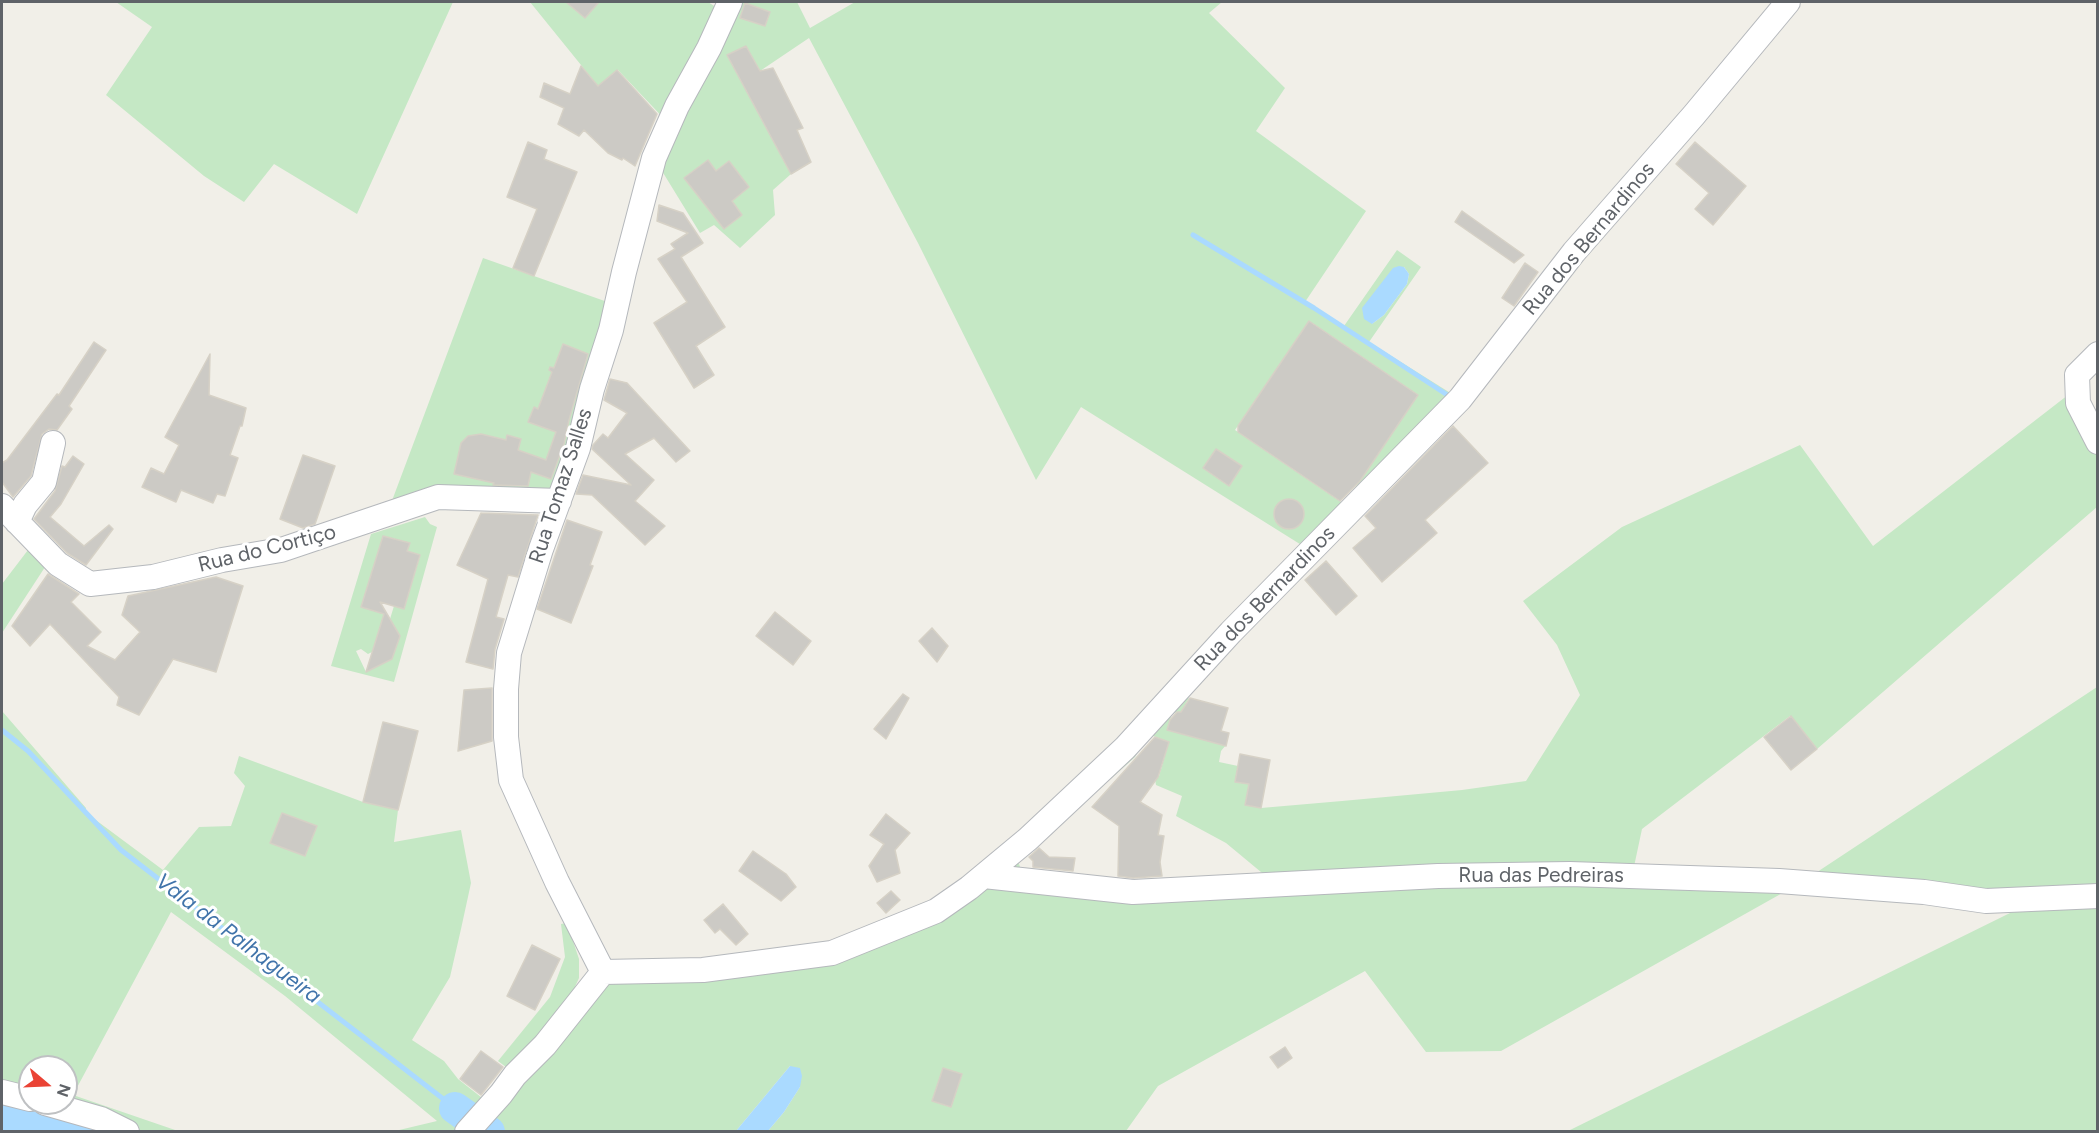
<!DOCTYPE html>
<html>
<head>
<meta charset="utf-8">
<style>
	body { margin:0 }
	#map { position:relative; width:2099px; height:1133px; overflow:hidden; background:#f1efe8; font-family:Figtree,sans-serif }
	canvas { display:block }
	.frame { position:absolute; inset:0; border:3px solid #5f6368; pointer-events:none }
	.north { position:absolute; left:18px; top:1055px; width:60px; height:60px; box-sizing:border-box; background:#fff; border:2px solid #bfc1c3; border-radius:50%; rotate:109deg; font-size:16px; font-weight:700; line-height:24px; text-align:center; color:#5f6368 }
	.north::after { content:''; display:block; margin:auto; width:21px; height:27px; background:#ea4335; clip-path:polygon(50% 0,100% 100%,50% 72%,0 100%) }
</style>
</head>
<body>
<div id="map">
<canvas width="2099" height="1133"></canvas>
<div class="frame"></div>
<div class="north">N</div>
</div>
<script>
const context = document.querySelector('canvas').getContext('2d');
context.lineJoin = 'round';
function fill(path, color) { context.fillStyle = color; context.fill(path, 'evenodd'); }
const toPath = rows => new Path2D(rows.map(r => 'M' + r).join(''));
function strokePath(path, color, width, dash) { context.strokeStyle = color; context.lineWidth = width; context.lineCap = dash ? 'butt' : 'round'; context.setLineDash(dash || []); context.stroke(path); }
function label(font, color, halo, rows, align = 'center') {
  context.font = font + ' Figtree,sans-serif'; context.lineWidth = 6; context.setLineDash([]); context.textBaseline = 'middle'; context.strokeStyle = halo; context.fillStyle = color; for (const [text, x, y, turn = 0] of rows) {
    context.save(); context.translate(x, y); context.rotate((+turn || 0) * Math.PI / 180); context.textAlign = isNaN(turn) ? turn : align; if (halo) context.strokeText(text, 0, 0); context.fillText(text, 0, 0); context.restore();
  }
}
fill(toPath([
	[116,2,453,2,357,214,274,164,244,202,204,176,106,95,152,27],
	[530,2,708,2,725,13,730,2,797,2,810,28,855,2,1222,2,1209,13,1285,88,1256,131,1366,211,1305,302,1344,326,1397,250,1421,267,1369,342,1460,399,1311,551,1081,407,1036,480,918,243,809,38,760,71,746,46,727,55,791,174,773,190,775,215,740,248,714,225,700,233,654,158,669,124,618,70,598,86],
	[1404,267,1409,274,1407,284,1384,315,1372,324],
	[1309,321,1418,395,1344,504,1235,430],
	[1216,449,1242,466,1229,486,1203,468],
	[483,258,616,305,559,501,449,496,387,514],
	[2077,388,2097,442,2097,507,1817,749,1790,716,1642,829,1632,876,1802,882,2097,687,2097,1131,1568,1131,2010,913,1992,903,1802,882,1501,1051,1426,1052,1365,971,1158,1086,1126,1131,768,1131,784,1112,800,1087,790,1066,736,1131,479,1132,607,982,832,953,936,911,1180,687,1189,698,1181,712,1172,713,1167,730,1226,745,1221,751,1219,762,1238,766,1235,782,1249,784,1245,805,1261,808,1342,801,1462,790,1526,781,1580,695,1557,645,1523,601,1622,527,1800,445,1873,546],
	[1148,734,1169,742,1159,776,1154,774,1156,785,1182,796,1176,816,1226,843,1267,877,1117,881,1022,871,1018,862,1135,757],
	[943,1068,962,1075,950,1107,932,1101],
	[425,517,430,524,437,527,394,682,331,666,371,534],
	[384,536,410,543,407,551,420,556,404,609,394,606,390,619,400,636,392,659,366,672,356,651,361,649,368,654,372,652,384,614,361,607],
	[28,550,47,564,2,633,2,584],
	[2,711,86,808,85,812,163,870,199,827,231,826,245,786,234,773,239,756,363,802,398,810,394,842,461,830,471,883,461,929,450,977,412,1040,444,1061,458,1079,486,1101,467,1131,395,1131,437,1121,285,996,171,912,73,1095,178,1131,2,1131],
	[30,1067,66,1067,66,1103,30,1103],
	[567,923,579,959,579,978,568,1002,510,1070,498,1061,550,997,565,957,561,924]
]), '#c5e8c5');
fill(toPath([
	[1399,266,1404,267,1409,274,1407,284,1384,315,1372,324,1364,319,1362,308,1393,268],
	[790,1066,800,1068,802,1076,800,1087,784,1112,768,1131,736,1131]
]), '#aadaff');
strokePath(toPath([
	[1193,235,1314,308,1452,398],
	[2,730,28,751,121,850,455,1108]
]), '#aadaff', 5);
strokePath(toPath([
	[455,1108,489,1132],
	[2,1115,84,1132]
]), '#aadaff', 32);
const building = toPath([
	[566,2,599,2,585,18,566,2],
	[745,3,770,12,765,26,740,18,745,3],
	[746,46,760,71,773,68,803,128,797,130,811,162,791,174,727,55,746,46],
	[581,66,598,86,617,70,657,114,635,166,623,158,622,160,608,153,584,130,579,136,558,124,564,108,540,97,544,83,570,94,581,66],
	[528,142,547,150,544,159,577,172,534,276,513,268,537,209,507,197,528,142],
	[1695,142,1746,186,1713,225,1695,209,1709,193,1676,164,1695,142],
	[708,160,716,171,729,161,749,187,732,201,742,215,724,229,684,178,708,160],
	[659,205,683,213,703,243,681,257,725,327,696,346,714,375,694,388,654,323,687,302,658,259,675,249,671,244,688,233,657,221,659,205],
	[1462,211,1524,255,1514,263,1455,222,1462,211],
	[1525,263,1538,272,1514,306,1502,298,1525,263],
	[1309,321,1418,395,1360,481,1340,501,1238,432,1238,426,1309,321],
	[94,342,106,350,69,406,72,409,57,430,49,429,42,434,31,476,13,497,2,482,2,463,7,460,57,394,59,395,94,342],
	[563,344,588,354,569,420,564,444,551,479,531,472,528,486,493,485,494,483,454,474,461,443,468,436,481,434,506,440,507,435,521,439,518,450,546,460,556,432,528,422,534,407,538,409,552,372,549,370,550,367,554,368,563,344],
	[210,354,209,395,246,408,242,426,240,426,230,455,238,458,225,496,217,494,213,503,181,490,176,502,142,487,151,468,164,474,179,445,165,437,210,354],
	[610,379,627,383,690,451,676,462,654,438,625,454,654,480,635,501,665,526,645,545,592,495,576,494,583,475,631,485,592,449,593,445,603,434,608,438,627,413,604,400,610,379],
	[1453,426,1488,463,1425,520,1437,533,1382,582,1353,548,1376,528,1365,516,1453,426],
	[1216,449,1242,466,1229,486,1203,468,1216,449],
	[303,455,335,466,315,524,303,528,280,519,303,455],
	[73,456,84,464,61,504,50,517,84,546,109,525,113,529,86,565,67,553,34,519,55,491,62,466,65,467,73,456],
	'1274 514a15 15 0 1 1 30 0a15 15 0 1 1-30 0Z',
	[481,513,538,515,518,577,508,575,496,617,504,619,495,649,493,669,466,662,488,579,457,565,481,513],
	[567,520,602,532,590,565,593,566,571,623,537,609,567,520],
	[383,536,410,543,407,551,420,555,404,609,380,602,400,636,392,659,366,672,384,614,361,607,383,536],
	[1326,561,1357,596,1336,615,1305,580,1326,561],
	[48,574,79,594,71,602,101,632,87,646,115,660,140,632,122,615,128,596,216,577,243,586,216,672,173,659,139,715,117,705,119,697,50,624,30,646,12,626,48,574],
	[775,612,811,641,793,665,756,636,775,612],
	[932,628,948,646,937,662,919,641,932,628],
	[492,688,492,741,458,751,464,690,492,688],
	[903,694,909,698,886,739,874,729,903,694],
	[1190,698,1228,708,1221,731,1229,733,1226,746,1167,730,1170,720,1177,712,1181,712,1190,698],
	[1791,716,1817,749,1791,770,1764,737,1791,716],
	[383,722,418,731,398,810,363,802,383,722],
	[1155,737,1169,742,1158,777,1140,802,1162,815,1158,835,1164,836,1160,862,1162,876,1133,878,1118,876,1119,826,1092,807,1155,737],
	[1240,754,1270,760,1261,808,1245,805,1249,784,1235,782,1240,754],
	[282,813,317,826,305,856,270,843,282,813],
	[886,814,910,833,895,850,900,873,877,882,869,866,884,844,870,835,886,814],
	[1039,848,1049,857,1075,858,1073,871,1033,867,1033,861,1029,857,1039,848],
	[753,851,786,874,796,887,781,901,739,871,753,851],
	[891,891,900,900,886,913,877,903,891,891],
	[723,904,748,934,736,945,720,929,715,933,704,920,723,904],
	[532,945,560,959,535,1010,507,996,532,945],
	[1285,1047,1292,1058,1278,1068,1270,1057,1285,1047],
	[481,1051,503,1067,481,1095,460,1079,481,1051],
	[943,1068,962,1074,951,1107,932,1101,943,1068]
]);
fill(building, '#cccac5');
strokePath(building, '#d6d1c6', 1.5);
const minor = toPath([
	[2098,354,2077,375,2078,403,2098,442],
	[2,506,58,564,90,584,153,577,222,560,281,550,438,497,559,501],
	[17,522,25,505,44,482,53,443],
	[984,876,1133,892,1438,876,1570,874,1779,881,1924,892,1986,901,2098,896],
	[603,972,703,970,832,953,936,911,969,888,1028,839,1125,748,1231,632,1460,399,1574,252,1694,115,1788,2],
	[603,972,557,882,511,780,506,737,506,689,509,653,541,549,578,448,592,389,611,330,624,272,654,158,677,106,709,48,730,2],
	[2,1092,30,1099],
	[45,1103,101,1119,127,1132],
	[467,1132,501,1094,515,1075,545,1045,603,972]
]);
strokePath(minor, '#b5b8bc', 26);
strokePath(minor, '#fff', 24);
label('21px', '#5f6368', '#fff', [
	["Rua dos Bernardinos",1589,239,-50],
	["Rua Tomaz Salles",561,486,-72],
	["Rua do Cortiço",267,549,-14],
	["Rua dos Bernardinos",1265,599,-46],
	["Rua das Pedreiras",1541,876]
]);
label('italic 22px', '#4174aa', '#fff', [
	["Vala da Palhagueira",238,939,37]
]);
</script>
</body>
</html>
